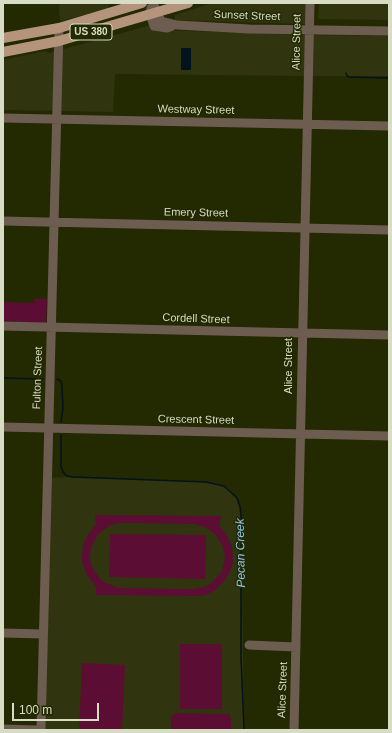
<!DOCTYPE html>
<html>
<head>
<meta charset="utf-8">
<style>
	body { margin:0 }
	#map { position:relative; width:392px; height:733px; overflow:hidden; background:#232900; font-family:Helvetica,sans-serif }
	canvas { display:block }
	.frame { position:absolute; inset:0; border:4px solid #d7dcc5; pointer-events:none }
	.scale { position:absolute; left:12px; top:703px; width:87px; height:18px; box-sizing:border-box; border:2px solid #d7dcc5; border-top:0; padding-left:5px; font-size:12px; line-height:14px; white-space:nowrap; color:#d7dcc5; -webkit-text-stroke:3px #232900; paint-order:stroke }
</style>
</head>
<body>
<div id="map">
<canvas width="392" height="733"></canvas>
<div class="frame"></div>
<div class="scale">100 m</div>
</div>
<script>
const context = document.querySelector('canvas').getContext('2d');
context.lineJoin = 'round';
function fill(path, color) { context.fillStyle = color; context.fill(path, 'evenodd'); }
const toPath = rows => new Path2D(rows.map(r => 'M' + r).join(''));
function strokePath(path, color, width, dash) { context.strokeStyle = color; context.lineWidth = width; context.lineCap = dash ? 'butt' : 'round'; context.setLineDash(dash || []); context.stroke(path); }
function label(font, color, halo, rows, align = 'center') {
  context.font = font + ' Helvetica,sans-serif'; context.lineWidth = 3; context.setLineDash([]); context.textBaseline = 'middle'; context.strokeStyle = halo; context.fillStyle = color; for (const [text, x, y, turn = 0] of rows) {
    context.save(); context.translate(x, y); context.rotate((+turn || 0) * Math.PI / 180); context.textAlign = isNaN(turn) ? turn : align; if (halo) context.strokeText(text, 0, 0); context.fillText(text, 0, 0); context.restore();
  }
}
fill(toPath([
	[59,3,108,3,109,9,60,21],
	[212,3,306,3,306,24,175,20,175,15],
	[319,3,389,3,389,20,318,19],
	[151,25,159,30,306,35,304,76,115,74,113,112,3,110,3,60,45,51,49,53],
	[312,35,389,36,389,76,311,76],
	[73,477,206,482,220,484,228,488,237,498,240,507,241,514,244,730,46,730,47,478]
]), '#30350f');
fill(toPath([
	[34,299,47,299,46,323,3,321,3,302,34,303],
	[95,515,221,516,219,526,226,534,232,547,233,560,231,569,225,580,217,589,206,595,199,596,96,595,96,587,86,574,82,561,82,555,84,542,89,533,96,524],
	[122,523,194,524,205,527,215,534,223,547,225,558,222,571,215,579,210,584,205,587,193,589,119,588,106,583,100,579,92,567,90,559,91,547,97,536,102,531,111,525],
	[110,534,206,535,205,579,109,577],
	[180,644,222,644,222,709,180,709],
	[82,663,125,665,122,730,79,730],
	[175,713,229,714,231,720,231,730,171,730,171,717]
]), '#5c0d34');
fill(toPath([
	[181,48,191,48,191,70,181,70]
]), '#02131d');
strokePath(toPath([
	[346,73,347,76,349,77,389,78],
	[3,378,43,379],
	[57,379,61,381,62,386,63,408,61,422],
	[61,435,61,466,63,472,67,476,73,477,206,482,224,486,237,498,240,507,241,516,241,658,244,730]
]), '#02131d', 1.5);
strokePath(toPath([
	[153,3,161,21,177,25,249,29,389,31],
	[151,8,150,14,154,26,167,28,172,26],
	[3,118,389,126],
	[3,221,389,230],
	[3,326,389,335],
	[3,427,389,436],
	[3,633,43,634],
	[249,645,296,647],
	[3,729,37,730],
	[41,730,59,28],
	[294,730,310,3]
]), '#6d5d51', 9);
strokePath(toPath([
	[3,38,59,28,142,3],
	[3,52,59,41,188,3]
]), '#b5947c', 10);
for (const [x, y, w] of [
	[91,32,42]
]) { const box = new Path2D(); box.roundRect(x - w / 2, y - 8, w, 16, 3); context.fillStyle = '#232900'; context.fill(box); strokePath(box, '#d7dcc5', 1); }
label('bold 10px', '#d7dcc5', null, [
	["US 380",91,32]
]);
label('11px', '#d7dcc5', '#232900', [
	["Sunset Street",247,16,2],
	["Alice Street",297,42,-89],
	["Westway Street",196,110,1],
	["Emery Street",196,213,1],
	["Cordell Street",196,319,2],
	["Alice Street",289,366,-90],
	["Fulton Street",38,378,-88],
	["Crescent Street",196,420,1],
	["Alice Street",283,690,-88]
]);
label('italic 12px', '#8ec7eb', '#232900', [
	["Pecan Creek",241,553,-91]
]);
</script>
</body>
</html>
